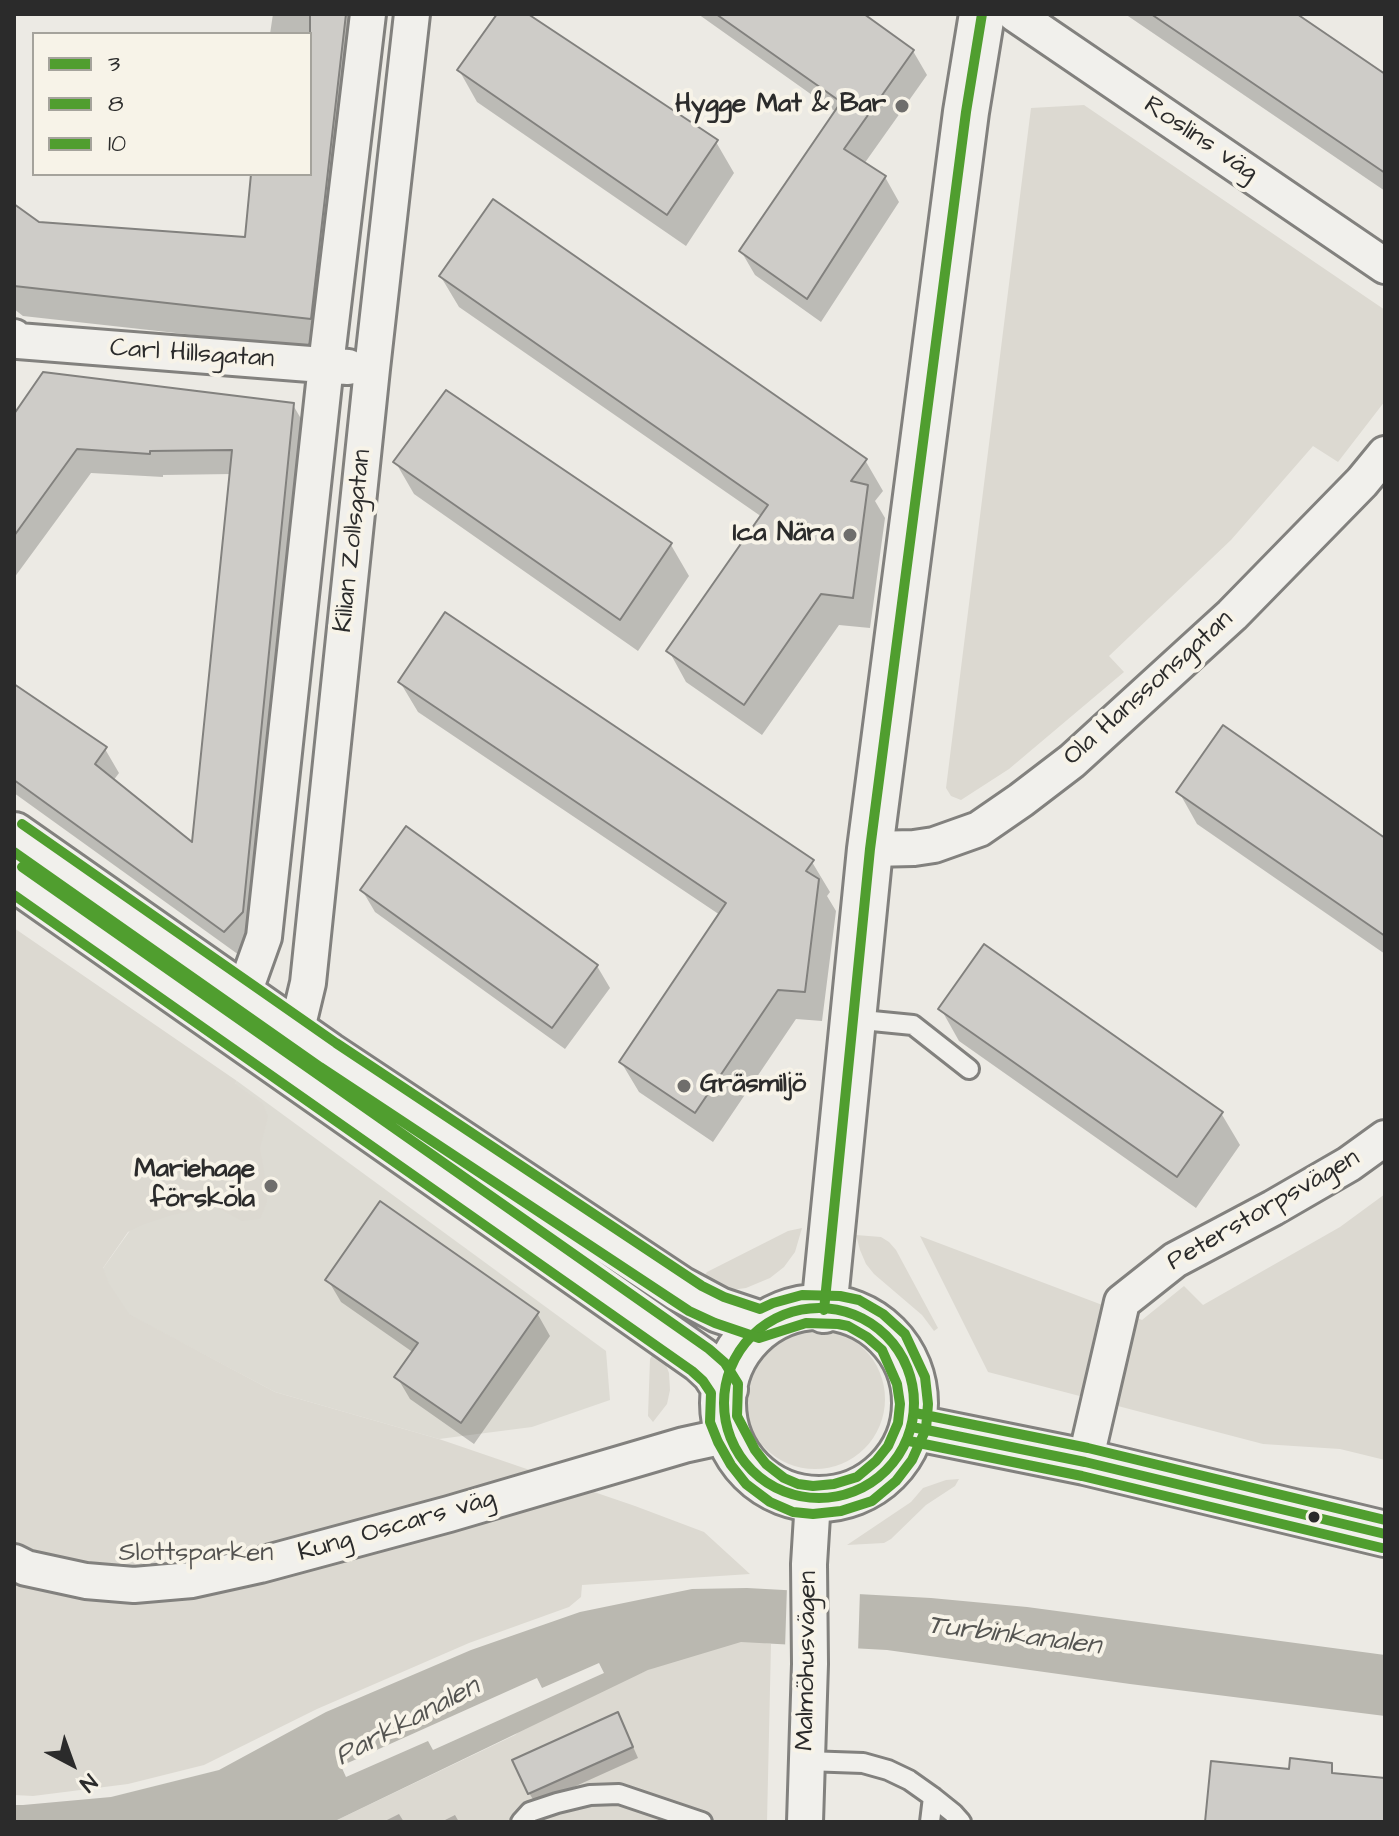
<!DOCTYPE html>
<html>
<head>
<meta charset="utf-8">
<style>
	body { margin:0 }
	#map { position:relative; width:1399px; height:1836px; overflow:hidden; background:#eceae4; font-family:"Architects Daughter",sans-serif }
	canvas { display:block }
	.frame { position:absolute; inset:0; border:16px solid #2b2b2b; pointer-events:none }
	.legend { position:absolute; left:32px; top:32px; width:280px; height:144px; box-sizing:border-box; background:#f7f3e8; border:2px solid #a5a39c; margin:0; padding:10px 14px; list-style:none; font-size:24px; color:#2b2b2b }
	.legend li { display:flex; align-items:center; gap:16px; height:40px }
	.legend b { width:40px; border:2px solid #a5a39c }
	.north { position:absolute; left:32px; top:1724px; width:80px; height:80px; -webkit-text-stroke:6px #f7f3e8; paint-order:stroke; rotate:139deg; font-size:22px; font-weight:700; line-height:32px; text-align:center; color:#2b2b2b }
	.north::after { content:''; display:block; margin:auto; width:28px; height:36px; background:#2b2b2b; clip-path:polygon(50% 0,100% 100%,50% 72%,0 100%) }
</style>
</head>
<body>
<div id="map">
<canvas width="1399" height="1836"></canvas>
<div class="frame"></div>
<ul class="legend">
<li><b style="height:10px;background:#509e2f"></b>3</li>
<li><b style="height:10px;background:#509e2f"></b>8</li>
<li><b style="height:10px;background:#509e2f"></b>10</li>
</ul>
<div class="north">N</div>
</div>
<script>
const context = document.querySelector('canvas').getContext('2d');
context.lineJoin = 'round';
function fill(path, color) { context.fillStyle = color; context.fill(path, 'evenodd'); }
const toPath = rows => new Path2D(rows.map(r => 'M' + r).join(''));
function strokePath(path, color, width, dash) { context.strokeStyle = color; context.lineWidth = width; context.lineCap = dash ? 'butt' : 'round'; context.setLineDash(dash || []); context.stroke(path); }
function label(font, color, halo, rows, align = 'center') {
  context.font = font + ' "Architects Daughter",sans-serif'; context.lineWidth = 8; context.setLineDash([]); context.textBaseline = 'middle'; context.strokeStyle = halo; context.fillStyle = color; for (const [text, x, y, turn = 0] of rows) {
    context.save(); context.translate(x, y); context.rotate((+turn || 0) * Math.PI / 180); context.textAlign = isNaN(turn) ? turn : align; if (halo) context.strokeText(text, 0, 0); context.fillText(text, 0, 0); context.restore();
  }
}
fill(toPath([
	[237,1081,606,1351,610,1400,532,1427,439,1439,275,1392,86,1292]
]), '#dddbd3');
fill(toPath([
	[1084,105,1385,310,1385,401,1338,462,1313,446,1231,540,1109,656,1124,672,1009,769,961,800,951,796,946,788,1031,108],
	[14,928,237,1081,235,1084,263,1104,268,1117,260,1148,265,1177,267,1202,260,1219,242,1221,216,1207,172,1215,142,1225,128,1232,103,1268,109,1284,129,1314,275,1392,439,1439,635,1506,704,1532,750,1574,582,1585,581,1597,569,1607,469,1643,317,1709,204,1765,128,1784,33,1796,14,1795],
	[1385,1194,1385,1460,1340,1449,1263,1444,988,1372,920,1236,1142,1320,1184,1286,1203,1305,1340,1227],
	[802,1228,795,1252,784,1267,770,1278,746,1288,731,1290,715,1287,701,1280,707,1272,788,1231],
	[856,1235,881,1237,889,1242,896,1250,938,1328,934,1331,922,1315,874,1274,866,1264,860,1250],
	'745 1399a70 70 0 1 1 140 0a70 70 0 1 1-140 0Z',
	[657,1348,663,1357,669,1373,670,1390,667,1404,653,1422,648,1416,650,1359],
	[959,1479,955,1486,926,1505,891,1539,884,1543,847,1545,911,1502,923,1488,946,1480],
	[725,1637,771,1644,767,1822,333,1822,515,1735,533,1719]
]), '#dcd9d1');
fill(toPath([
	[747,1588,931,1598,1027,1607,1385,1655,1385,1716,1130,1684,887,1650,741,1642,648,1670,333,1822,14,1822,14,1805,23,1805,111,1797,219,1770,326,1712,471,1650,580,1612,692,1589]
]), '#bab8b0');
fill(toPath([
	[787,1586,860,1590,858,1653,785,1649],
	[599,1663,604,1673,433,1750,428,1741,346,1777,341,1766,537,1678,542,1688]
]), '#eceae4');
fill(toPath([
	[273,14,366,14,329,350,23,316,14,309,14,207,38,224,247,239,254,174,310,174,310,34,270,34],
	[499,14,525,14,716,142,734,173,686,246,477,102,459,70],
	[698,14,860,14,913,51,927,75,864,164,885,177,899,202,821,322,755,275,741,251,836,112],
	[1125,14,1293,14,1385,76,1385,191],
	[441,277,865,460,883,491,875,501,885,518,870,628,839,625,762,735,686,682,669,651,762,517,459,307],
	[447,393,671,545,689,576,638,651,414,494,396,463],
	[293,405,307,429,256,937,239,955,14,793,14,687,105,749,119,773,113,781,194,845,232,474,163,475,163,477,91,473,14,578,14,417],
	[400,682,812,862,830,892,827,896,836,911,822,1021,796,1019,713,1142,639,1092,621,1062,720,915,418,712],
	[1179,792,1385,840,1385,954,1197,824],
	[362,890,597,966,610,988,565,1049,375,912],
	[941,1009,1221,1113,1240,1145,1196,1208,959,1041],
	[328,1280,537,1313,550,1336,474,1444,410,1399,397,1377,414,1353,341,1302],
	[624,1726,638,1758,536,1804,529,1793],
	[399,1814,404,1822,383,1822],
	[455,1815,459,1822,441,1822]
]), '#0003');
const building = toPath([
	[310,14,346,14,311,319,14,286,14,204,39,222,245,237,251,174,310,174,310,14],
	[497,14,528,14,718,140,667,215,457,70,497,14],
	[716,14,864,14,914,50,844,149,886,176,807,299,739,251,841,102,716,14],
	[1151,14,1297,14,1385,74,1385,173,1151,14],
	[493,199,867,459,851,481,868,485,853,598,821,594,744,705,666,651,768,505,439,276,493,199],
	[43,372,294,403,243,912,224,932,14,780,14,684,107,747,95,764,192,842,232,450,150,451,150,454,77,449,14,536,14,414,43,372],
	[446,390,672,543,620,620,393,462,446,390],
	[445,612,814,860,806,871,819,879,805,992,778,990,695,1113,619,1062,726,903,398,682,445,612],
	[1223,725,1385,838,1385,936,1176,792,1223,725],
	[406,826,598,965,552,1028,360,890,406,826],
	[984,944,1223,1112,1177,1177,938,1009,984,944],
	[380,1201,539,1312,461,1423,394,1377,418,1343,325,1280,380,1201],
	[618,1712,633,1747,528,1794,512,1760,618,1712],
	[1290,1758,1332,1763,1332,1773,1385,1778,1385,1822,1205,1822,1211,1761,1289,1769,1290,1758]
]);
fill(building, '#ceccc8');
strokePath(building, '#82817e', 2);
const lane = toPath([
	[852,1019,913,1025,969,1069],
	[806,1761,863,1763,888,1770,909,1780,933,1797,953,1813,961,1822],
	[521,1822,530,1812,557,1803,590,1795,619,1794,702,1822],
	[930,1822,933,1797]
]);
const street = toPath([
	[1015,14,1385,266],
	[14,337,18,341,348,367],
	[870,849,914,848,934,845,979,829,1021,800,1072,761,1232,615,1362,482,1385,454],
	[235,1018,264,937,326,365,368,14],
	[284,1051,296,1033,308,983,372,369,412,14],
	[1085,1462,1122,1302,1175,1260,1273,1208,1349,1164,1385,1138],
	[14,1562,26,1568,86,1581,134,1585,192,1580,260,1565,449,1514,684,1445,730,1435],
	[805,1822,810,1664,809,1564,813,1500]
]);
const secondary = toPath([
	[14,835,328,1055,680,1289,719,1310,761,1324],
	[14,878,701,1360,714,1372,725,1389],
	'723 1403a96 96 0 1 1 192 0a96 96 0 1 1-192 0Z',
	[824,1310,870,849,966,112,982,14],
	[912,1427,1085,1462,1385,1534]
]);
strokePath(lane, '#82817e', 24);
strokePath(street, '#82817e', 40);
strokePath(secondary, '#82817e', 50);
strokePath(lane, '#f1f0ec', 18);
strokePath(street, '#f1f0ec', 34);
strokePath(secondary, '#f1f0ec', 44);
strokePath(toPath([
	'724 1403a95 95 0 1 1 190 0a95 95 0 1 1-190 0Z',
	[824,1310,870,849,966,112,982,14],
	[912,1427,1085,1462,1385,1534]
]), '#509e2f', 10);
strokePath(toPath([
	[14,852,320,1067,689,1311,715,1323,759,1338,806,1323,838,1324,848,1326,867,1337,882,1350,897,1384,900,1404,898,1423,888,1446,876,1461,857,1477,834,1484,813,1486,798,1484,784,1478,766,1464,755,1450,737,1416,738,1384,725,1363,709,1349,22,867],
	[909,1441,1082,1476,1382,1548]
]), '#509e2f', 10);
strokePath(toPath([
	[14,895,692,1371,703,1381,711,1393,710,1422,718,1442,731,1465,746,1484,770,1502,793,1512,813,1514,841,1511,872,1501,896,1481,912,1460,926,1429,928,1404,925,1377,905,1334,883,1314,859,1300,840,1296,802,1295,773,1303,760,1309,724,1297,702,1286,336,1043,22,824],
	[915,1413,1088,1448,1385,1520]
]), '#509e2f', 10);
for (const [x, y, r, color] of [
	[902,106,8,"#6f6e6c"],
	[850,535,8,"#6f6e6c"],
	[684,1086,8,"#6f6e6c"],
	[271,1186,8,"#6f6e6c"],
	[1314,1517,7,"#2b2b2b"]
]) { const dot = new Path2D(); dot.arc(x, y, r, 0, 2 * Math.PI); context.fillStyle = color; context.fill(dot); strokePath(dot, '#f7f3e8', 3); }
label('bold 26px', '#2b2b2b', '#f7f3e8', [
	["Hygge Mat & Bar",886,106],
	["Ica Nära",834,535],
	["Gräsmiljö",700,1086,"left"],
	["Mariehage",255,1171],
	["förskola",255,1201]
], 'right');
label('26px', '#2b2b2b', '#f7f3e8', [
	["Roslins väg",1200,140,34],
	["Carl Hillsgatan",192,355,4],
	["Kilian Zollsgatan",354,541,-84],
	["Ola Hanssonsgatan",1149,689,-42],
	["Peterstorpsvägen",1264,1211,-30],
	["Kung Oscars väg",397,1527,-16],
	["Malmöhusvägen",808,1661,-89]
]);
label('26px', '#545351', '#f7f3e8', [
	["Slottsparken",196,1555]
]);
label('italic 28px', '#555552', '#f7f3e8', [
	["Turbinkanalen",1014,1637,7],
	["Parkkanalen",408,1723,-28]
]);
</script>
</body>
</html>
